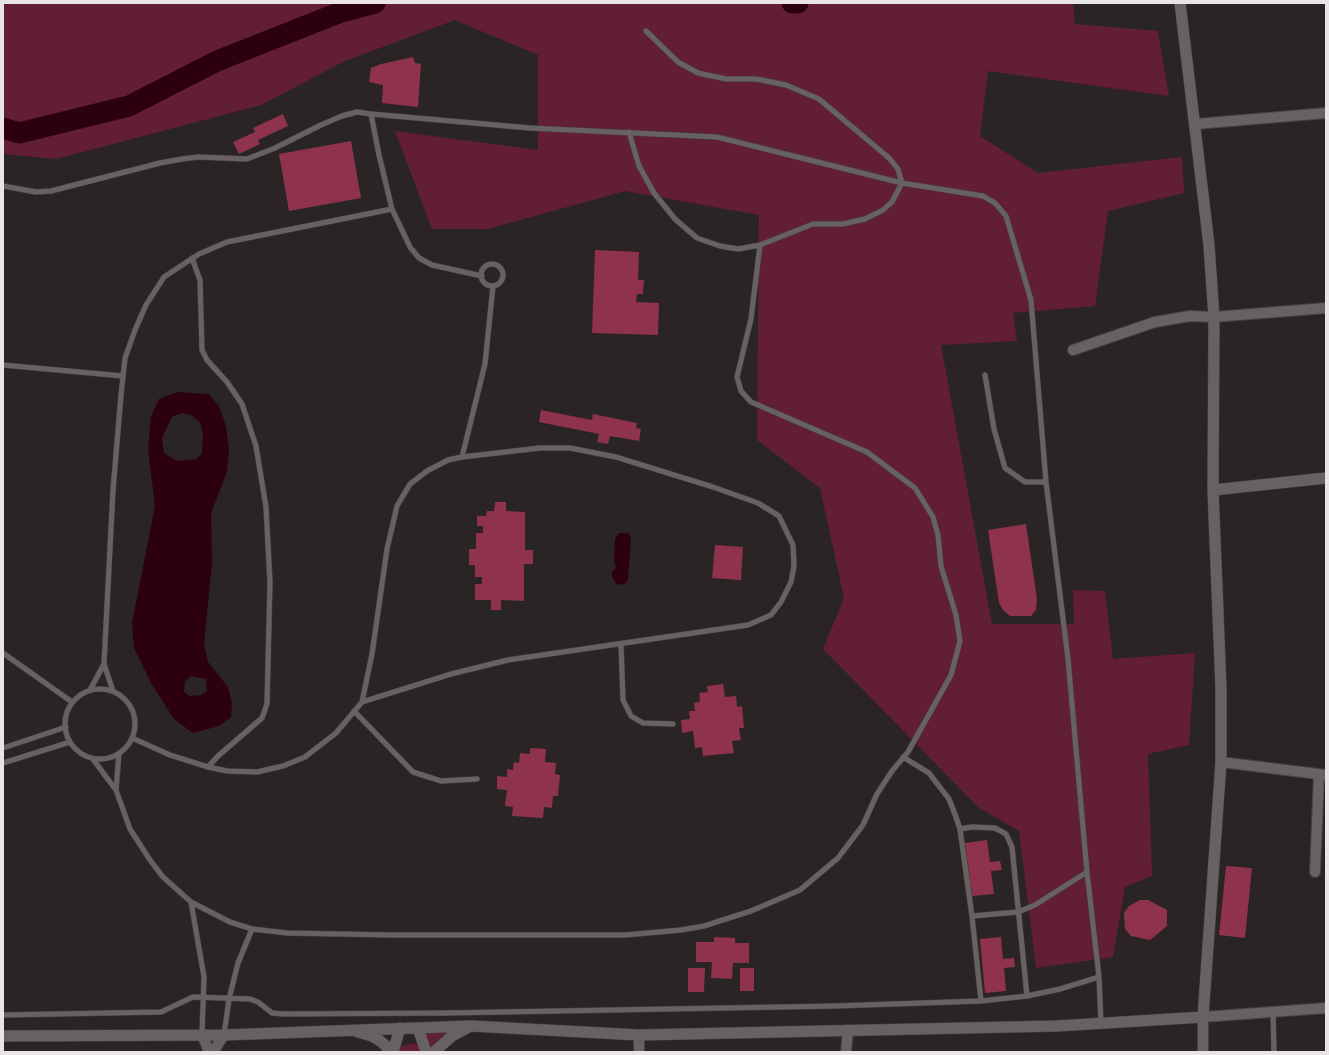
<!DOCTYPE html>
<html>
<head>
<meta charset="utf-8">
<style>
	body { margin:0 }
	#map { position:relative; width:1329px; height:1055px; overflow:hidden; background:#2a2425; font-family:Karla,sans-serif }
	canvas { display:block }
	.frame { position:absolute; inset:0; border:4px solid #e9e5e6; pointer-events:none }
</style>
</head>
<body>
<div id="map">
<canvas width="1329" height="1055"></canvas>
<div class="frame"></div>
</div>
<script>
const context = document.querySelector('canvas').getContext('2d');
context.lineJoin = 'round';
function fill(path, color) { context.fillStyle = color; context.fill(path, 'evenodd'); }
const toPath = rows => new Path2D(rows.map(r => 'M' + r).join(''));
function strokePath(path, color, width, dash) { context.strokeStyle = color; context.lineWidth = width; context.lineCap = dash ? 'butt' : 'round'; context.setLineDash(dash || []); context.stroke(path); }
fill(toPath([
	[3,3,1073,3,1075,24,1158,31,1169,96,988,71,980,136,1038,173,1182,157,1184,193,1108,211,1095,306,1013,313,1017,341,941,345,992,624,1074,624,1073,590,1105,591,1113,659,1195,653,1189,745,1148,754,1152,876,1125,887,1113,957,1036,968,1019,831,978,807,823,649,844,598,820,488,757,440,759,215,625,191,488,229,432,229,395,131,538,150,538,55,455,20,345,61,261,105,56,159,3,154],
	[421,1031,449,1031,429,1048],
	[414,1043,422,1047,425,1052,398,1052,402,1046]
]), '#621f33');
fill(toPath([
	[177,392,209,394,220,408,226,426,229,449,227,472,211,513,212,562,204,644,208,662,228,687,232,704,231,717,219,726,193,733,174,719,151,683,134,648,132,623,155,506,148,450,151,416,159,399],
	[182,413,191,415,200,422,203,436,202,453,196,459,177,461,164,453,162,438,172,417],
	[191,676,206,679,207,691,201,695,190,696,184,692,185,682],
	[619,533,627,533,630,535,631,541,628,578,626,583,621,585,616,583,612,577,612,572,616,568,614,561,615,539]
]), '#2c000e');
strokePath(toPath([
	[792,3,798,3],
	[3,128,19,133,129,106,217,61,341,12,375,3]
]), '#2c000e', 21);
fill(toPath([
	[413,57,415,63,421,64,418,107,382,103,383,85,369,82,371,68,381,64],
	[283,114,288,126,258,140,260,144,239,154,233,142,255,132,253,128],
	[351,141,361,198,289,211,279,154],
	[595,250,639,252,638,280,644,280,643,294,637,294,636,302,659,303,658,335,592,333],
	[541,410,592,420,593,414,637,423,636,428,641,429,639,441,610,436,608,444,597,442,599,434,539,422],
	[495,502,506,502,506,511,525,512,525,550,533,550,533,564,524,564,524,601,501,600,501,610,491,610,491,600,475,600,475,584,482,584,482,577,475,577,475,565,469,565,469,549,476,549,476,533,483,533,483,526,477,526,477,516,486,516,487,511,494,511],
	[1026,524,1037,599,1036,610,1031,616,1010,616,1003,610,999,603,988,530],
	[715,545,743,547,741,580,712,578],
	[723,684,725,697,736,696,737,707,742,706,744,728,739,728,741,740,732,741,734,753,703,756,702,747,695,748,693,731,682,733,681,720,690,719,689,711,695,711,694,703,700,702,699,693,708,692,707,686],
	[530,748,546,749,545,762,556,763,555,774,560,775,558,796,553,796,552,808,544,807,543,818,512,816,513,807,505,806,507,790,497,789,497,776,507,777,507,769,513,770,514,762,519,763,520,753,530,754],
	[987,840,990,862,1000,861,1002,870,991,871,994,894,972,896,965,843],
	[1226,866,1252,868,1245,938,1219,935],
	[1140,900,1148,900,1167,910,1167,926,1150,940,1131,936,1125,929,1124,913,1129,906],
	[714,937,735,938,735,943,749,943,749,963,733,963,732,979,711,978,712,962,696,962,696,942,714,942],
	[1001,937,1003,959,1014,958,1015,967,1004,968,1006,991,985,993,980,939],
	[688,968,705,968,704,992,688,992],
	[740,968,754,968,754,991,740,991]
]), '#8e324d');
const service = toPath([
	[629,132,639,166,654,193,675,219,697,238,720,246,738,249,760,245,813,224,843,224,865,219,883,210,892,202,902,183,898,169,889,158,819,99,786,85,756,79,726,79,698,73,678,62,646,31],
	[3,186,36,192,51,191,160,163,182,159,198,157,247,159,275,148,321,125,342,116,357,112,371,114],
	[192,258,200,280,202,350,207,360,227,382,242,404,256,446,266,507,270,582,267,704,262,718,218,756,208,767],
	'481 275a11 11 0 1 1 22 0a11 11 0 1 1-22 0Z',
	[482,276,432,265,419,258,410,247,392,209,379,155,371,114,530,128,717,137,902,183,983,196,995,203,1006,216,1031,300,1046,482,1068,659,1087,872,1099,977,1101,1023],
	[3,365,123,376],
	[985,375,994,429,1005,468,1025,482,1046,482],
	[462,457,485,364,493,286],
	[621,645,623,700,631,716,643,723,673,724],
	[3,653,72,702],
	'65 724a35 35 0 1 1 70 0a35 35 0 1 1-70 0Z',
	[90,690,104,664],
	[113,691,104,664,113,490,121,395,125,358,135,330,146,305,164,277,199,254,227,242,392,209],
	[354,711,413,772,441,781,477,779],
	[132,738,170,755,208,767,227,771,257,772,283,766,305,757,336,733,362,702,372,654,387,549,397,506,410,484,427,471,448,460,462,457,540,448,570,448,616,457,713,487,758,503,779,516,793,545,794,566,791,582,781,602,771,615,748,625,508,660,451,674,362,702],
	[3,748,66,727],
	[903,757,929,773,949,799,956,817,960,829,972,916,981,1001],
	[92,758,116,790,130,829,150,860,163,877,191,902,230,922,252,929,287,933,390,935,625,935,681,930,704,926,751,911,800,890,838,858,863,825,877,794,892,771,908,752,951,675,960,641,956,615,941,566,938,535,933,517,915,488,867,452,751,402,741,391,737,377,751,319,760,245],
	[3,763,70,742],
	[116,790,119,753],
	[960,829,972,827,995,828,1006,834,1012,847,1027,996],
	[191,902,204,977,202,1034],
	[972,916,1018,912,1035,905,1087,872],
	[1273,1012,1274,1052],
	[3,1015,161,1012,193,997,250,999,258,1002,272,1013,284,1014,446,1013,835,1006,981,1001,1027,996,1060,989,1099,977],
	[224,1035,229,999,238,963,252,929]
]);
const minor = toPath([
	[1196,124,1326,113],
	[1073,350,1155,322,1190,316,1214,317,1326,308],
	[1221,762,1326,775],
	[1315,872,1319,774],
	[202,1034,209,1052],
	[213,1052,224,1035],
	[639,1052,639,1035],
	[846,1052,848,1030],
	[1203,1052,1203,1017,1326,1008]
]);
const tertiary = toPath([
	[1213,490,1326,478],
	[418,1028,426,1052],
	[358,1032,372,1036,379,1040,385,1045,390,1052],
	[3,1036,224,1035,471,1026,639,1035,1057,1026,1203,1017,1221,762,1221,688,1213,490,1214,317,1209,245,1180,3],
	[393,1052,400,1028],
	[434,1052,452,1036,469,1027]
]);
strokePath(service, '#464142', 6);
strokePath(minor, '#464142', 12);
strokePath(tertiary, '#464142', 12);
strokePath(service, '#676162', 5);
strokePath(minor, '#676162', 10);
strokePath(tertiary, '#676162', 11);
</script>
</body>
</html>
